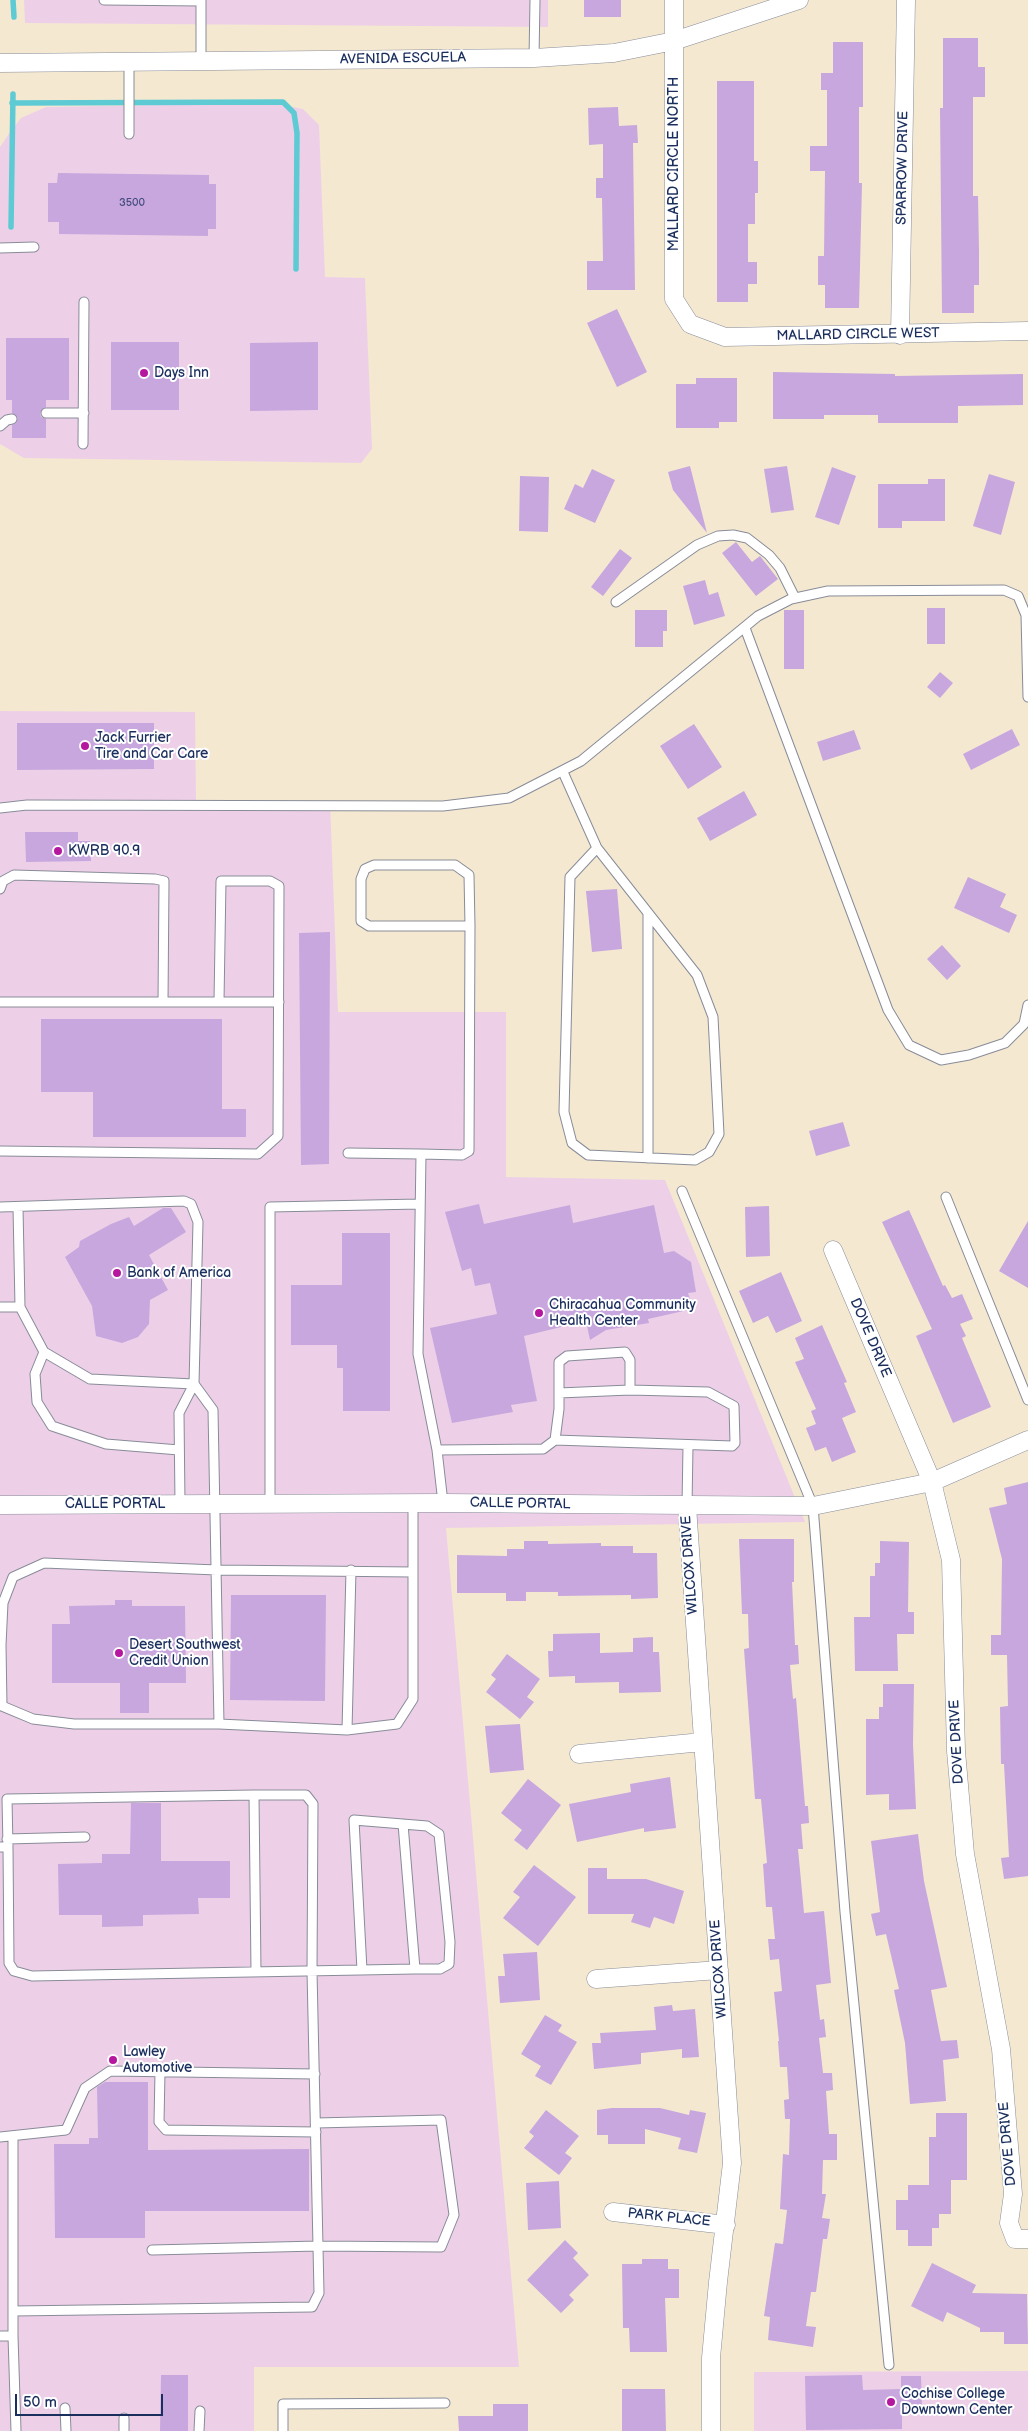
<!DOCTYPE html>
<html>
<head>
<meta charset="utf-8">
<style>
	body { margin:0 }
	#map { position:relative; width:1028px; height:2431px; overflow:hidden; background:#f4e8d1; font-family:"Balsamiq Sans",sans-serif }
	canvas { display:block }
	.scale { position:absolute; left:15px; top:2394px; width:148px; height:22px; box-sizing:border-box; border:2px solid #1b2f5e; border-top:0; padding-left:6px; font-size:15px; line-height:18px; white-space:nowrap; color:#1b2f5e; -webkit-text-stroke:4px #fff; paint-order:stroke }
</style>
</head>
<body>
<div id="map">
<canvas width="1028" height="2431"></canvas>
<div class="scale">50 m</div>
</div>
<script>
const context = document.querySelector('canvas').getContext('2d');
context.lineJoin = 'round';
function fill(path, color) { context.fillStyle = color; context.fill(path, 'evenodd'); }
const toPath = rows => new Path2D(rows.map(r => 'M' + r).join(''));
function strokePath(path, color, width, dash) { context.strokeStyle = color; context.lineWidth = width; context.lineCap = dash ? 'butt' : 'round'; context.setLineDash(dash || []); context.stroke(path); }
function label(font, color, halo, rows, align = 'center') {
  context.font = font + ' "Balsamiq Sans",sans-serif'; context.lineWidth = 4; context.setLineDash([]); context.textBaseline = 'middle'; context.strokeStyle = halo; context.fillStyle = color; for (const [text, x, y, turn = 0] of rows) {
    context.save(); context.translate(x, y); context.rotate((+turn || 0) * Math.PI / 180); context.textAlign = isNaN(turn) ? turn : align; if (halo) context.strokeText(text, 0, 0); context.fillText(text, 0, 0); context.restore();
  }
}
fill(toPath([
	[24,0,548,0,548,27,25,23],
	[271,103,303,109,319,125,325,277,365,278,372,449,361,463,24,458,0,444,0,147,10,132,21,118,46,107],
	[0,711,195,712,196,801,330,802,338,1012,506,1012,506,1177,665,1180,805,1522,446,1528,519,2367,254,2367,254,2431,0,2431],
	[1028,2371,1028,2431,754,2431,754,2372]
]), '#edd0e8');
strokePath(toPath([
	[13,0,14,17],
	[12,103,283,102,294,113,297,133,296,269],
	[11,227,13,94]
]), '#5dcad4', 5.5);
fill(toPath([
	[584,0,621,0,621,17,584,17],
	[943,38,978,38,978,67,985,67,985,97,973,97,973,196,978,196,979,251,979,285,974,285,974,313,942,313,940,108,943,108],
	[833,42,863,42,863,107,859,107,859,183,862,183,859,308,825,308,825,285,818,285,818,256,824,256,825,171,810,171,810,146,827,146,827,90,821,90,821,73,833,73],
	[717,81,754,81,754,161,758,161,758,193,755,193,755,224,748,224,748,262,757,262,757,284,748,284,748,302,717,302],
	[618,107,619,126,637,125,638,143,633,143,635,290,587,290,587,261,603,261,602,198,596,198,596,178,603,178,603,144,589,145,588,108],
	[58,173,209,175,209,184,216,184,216,229,208,229,208,236,59,234,59,222,48,222,48,183,57,183],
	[617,309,647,372,617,387,587,323],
	[6,338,69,338,69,400,46,400,46,407,40,413,41,417,46,419,46,438,12,438,12,425,16,423,18,418,12,413,12,400,6,400],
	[111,342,179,342,179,410,111,410],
	[318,342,318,410,250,411,250,343],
	[773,372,895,374,895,376,1023,374,1023,405,958,406,958,423,878,423,878,415,824,415,824,419,773,419],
	[696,378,737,378,737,422,719,422,719,428,676,428,676,384,696,384],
	[690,466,707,533,673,490,668,472],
	[787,466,794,510,771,513,764,469],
	[832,467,856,476,839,525,815,517],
	[592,469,615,480,595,523,564,509,575,484,583,488],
	[989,474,1015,482,1001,535,973,526],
	[520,476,549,477,548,532,519,531],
	[928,479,945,479,945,521,902,521,902,528,878,528,878,484,928,484],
	[736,542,752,562,760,556,778,579,756,596,722,553],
	[620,549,632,558,603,596,591,587],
	[705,580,709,595,718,592,725,616,694,625,683,586],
	[927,608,945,608,945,644,927,644],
	[635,610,667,610,667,631,663,631,663,647,635,647],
	[784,610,804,610,804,669,784,669],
	[940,672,953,683,940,698,927,687],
	[17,723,154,723,154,769,17,770],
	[694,724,722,767,688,789,660,746],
	[1012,729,1020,745,971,770,963,754],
	[854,730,861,749,823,761,817,742],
	[744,791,757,815,710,841,697,818],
	[25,832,78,832,78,841,90,841,91,861,26,862],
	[968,877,1006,894,1000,907,1017,915,1009,933,954,908],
	[617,889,622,949,592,952,586,891],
	[330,932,329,1164,301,1165,299,933],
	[942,945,961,966,947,980,927,959],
	[41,1019,222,1019,222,1109,246,1109,246,1137,93,1137,93,1092,41,1092],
	[843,1122,850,1146,816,1156,809,1131],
	[479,1204,484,1224,570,1205,573,1223,654,1205,664,1253,674,1251,691,1262,696,1292,688,1293,690,1299,685,1300,688,1310,648,1319,649,1323,606,1330,590,1340,586,1321,524,1336,537,1401,511,1405,513,1412,452,1423,430,1328,497,1314,490,1283,475,1286,471,1268,462,1271,445,1212],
	[769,1206,770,1256,746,1257,745,1207],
	[163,1208,171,1208,186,1232,149,1255,168,1290,150,1300,149,1324,138,1337,122,1343,96,1336,92,1306,65,1257,79,1247,80,1241,111,1224,129,1217,134,1226],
	[909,1210,943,1286,945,1285,952,1298,962,1294,973,1319,960,1324,966,1336,962,1338,991,1407,953,1423,916,1336,932,1329,882,1222],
	[1028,1221,1028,1288,999,1271],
	[342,1233,390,1233,390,1411,343,1411,343,1368,337,1368,337,1345,291,1345,291,1285,342,1285],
	[781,1272,802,1321,776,1333,768,1316,753,1323,739,1291],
	[822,1325,847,1382,844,1383,856,1412,842,1418,856,1452,832,1462,826,1447,815,1451,806,1428,816,1424,811,1411,816,1409,795,1362,804,1359,795,1338],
	[1028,1482,1028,1876,1004,1879,1001,1858,1009,1857,1004,1764,1001,1764,1000,1707,1008,1706,1007,1655,991,1655,991,1635,1001,1635,1002,1559,989,1508,1007,1504,1004,1488],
	[739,1539,794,1539,794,1582,792,1582,795,1645,798,1645,799,1664,790,1665,793,1699,796,1698,805,1806,808,1806,809,1823,801,1824,803,1849,798,1849,804,1913,824,1911,831,1983,816,1985,820,2020,824,2019,826,2037,819,2038,823,2073,832,2073,833,2090,826,2091,829,2134,837,2134,837,2160,823,2160,822,2194,826,2194,822,2218,830,2219,827,2239,823,2239,816,2292,811,2292,806,2326,816,2327,813,2347,768,2340,770,2317,764,2316,775,2243,783,2244,787,2210,780,2209,783,2154,789,2155,790,2119,785,2119,784,2100,789,2099,787,2067,780,2067,778,2041,779,2041,774,1992,782,1991,779,1959,770,1960,768,1939,775,1939,772,1907,766,1907,763,1864,767,1863,761,1799,755,1799,744,1649,749,1648,748,1614,742,1614],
	[524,1541,548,1541,548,1544,601,1543,601,1546,633,1546,633,1553,657,1553,658,1598,631,1599,631,1595,558,1596,558,1592,526,1592,526,1601,506,1601,506,1593,457,1593,457,1555,507,1556,507,1549,524,1549],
	[880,1541,909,1542,908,1612,914,1612,914,1634,897,1634,898,1671,855,1671,854,1617,870,1617,870,1576,875,1576,875,1563,880,1563],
	[231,1595,326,1595,325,1701,230,1700],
	[115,1600,132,1600,132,1606,185,1606,186,1683,149,1683,149,1713,120,1713,120,1683,52,1683,52,1624,70,1624,69,1606,115,1605],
	[600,1633,600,1653,633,1652,633,1638,653,1637,653,1652,659,1652,661,1692,619,1693,619,1682,575,1683,575,1676,549,1677,548,1651,553,1651,553,1634],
	[507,1654,540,1679,527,1697,534,1702,520,1719,486,1692,496,1679,491,1675],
	[883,1684,914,1684,913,1744,916,1809,889,1810,889,1794,866,1795,866,1719,879,1719,879,1707,883,1707],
	[520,1724,524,1770,490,1773,485,1726],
	[670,1777,676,1828,644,1832,644,1828,577,1842,569,1804,631,1792,630,1784],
	[528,1779,561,1805,527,1850,514,1840,522,1830,501,1813],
	[131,1803,161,1803,161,1861,230,1861,230,1898,198,1898,199,1914,143,1915,143,1926,102,1927,102,1915,59,1915,58,1864,102,1863,102,1854,130,1854],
	[918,1834,924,1881,947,1987,931,1990,941,2041,957,2040,959,2058,943,2060,946,2101,910,2104,905,2043,894,1990,899,1989,886,1934,876,1936,871,1914,880,1912,871,1841],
	[534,1865,576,1897,538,1946,503,1918,520,1897,513,1892],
	[588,1868,607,1868,607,1879,646,1879,684,1891,674,1924,654,1917,650,1928,631,1922,634,1914,588,1914],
	[537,1952,540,2000,500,2003,498,1976,505,1976,503,1954],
	[672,2005,673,2011,695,2009,699,2057,682,2058,682,2049,641,2053,641,2064,594,2069,592,2043,601,2043,600,2033,656,2030,654,2007],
	[545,2015,562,2025,558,2031,577,2042,551,2085,535,2076,541,2066,521,2054],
	[105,2082,148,2082,148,2150,309,2149,309,2211,145,2211,145,2238,55,2238,54,2144,89,2144,89,2138,98,2138,97,2087],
	[612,2108,660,2108,689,2115,690,2110,706,2113,697,2153,678,2149,681,2138,645,2129,645,2144,608,2144,608,2135,597,2135,597,2110],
	[546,2110,579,2136,565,2153,572,2158,559,2175,524,2148,534,2136,529,2132],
	[936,2113,967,2113,967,2180,951,2180,951,2214,939,2214,939,2228,932,2228,932,2246,908,2246,908,2230,896,2230,896,2200,908,2200,908,2185,929,2185,929,2137,936,2137],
	[559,2181,561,2228,528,2230,526,2183],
	[565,2240,578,2253,573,2258,589,2275,569,2295,574,2300,561,2313,527,2280],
	[642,2259,668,2259,668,2269,679,2269,679,2298,665,2298,667,2352,630,2352,629,2328,623,2328,622,2264,642,2264],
	[932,2263,976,2285,972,2293,1027,2294,1028,2344,1004,2344,1004,2332,980,2332,980,2328,947,2312,943,2322,911,2306],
	[161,2375,188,2375,188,2431,160,2431],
	[862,2375,863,2390,901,2389,901,2376,921,2376,922,2408,902,2408,902,2429,806,2430,805,2376],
	[622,2389,665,2389,666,2431,622,2431],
	[493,2404,528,2404,528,2431,459,2431,458,2416,493,2416]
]), '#c7a7de');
const service = toPath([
	[104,0,201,1],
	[201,0,201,61],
	[534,58,535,0],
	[129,62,129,134],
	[0,248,34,247],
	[46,413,84,413],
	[0,426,7,420,12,419],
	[83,444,84,302],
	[616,602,697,545,718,536,733,535,747,538,769,555,780,568,795,598],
	[745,628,888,1010,909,1045,941,1060,969,1055,1005,1043,1024,1024,1028,1005],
	[563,772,597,848,570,877,564,1112,572,1143,588,1155,695,1160,709,1152,719,1134,713,1017,697,975,597,848],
	[0,808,27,805,443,806,509,798,581,761,758,616,791,599,828,591,1004,590,1018,596,1026,615,1028,697],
	[0,889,3,881,14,875,155,879,164,881,163,1002],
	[0,1002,279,1002],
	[0,1151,258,1154,278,1136,279,886,270,881,221,881,219,1001],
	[348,1153,421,1154,418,1354,437,1450,443,1503],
	[421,1154,462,1155,469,1151,470,926,469,875,455,865,374,865,365,869,361,879,361,921,369,926,470,926],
	[648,1158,648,913],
	[682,1191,813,1506,845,1912,889,2365],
	[946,1197,1028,1400],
	[0,1207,184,1201,191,1204,198,1222,194,1384,179,1413,180,1504],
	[18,1207,20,1307,44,1352,90,1379,194,1384],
	[0,1307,20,1307],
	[44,1352,35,1374,37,1402,52,1426,106,1444,179,1450],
	[194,1384,213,1410,219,1724,347,1730,397,1724,413,1699,413,1503],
	[555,1440,732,1446,735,1443,734,1406,708,1392,630,1390,559,1393],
	[437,1450,543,1449,555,1440,559,1409,559,1362,567,1356,625,1352,630,1360,630,1390],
	[270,1504,270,1207,420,1204],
	[687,1506,688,1446],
	[219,1724,74,1724,33,1719,2,1706,1,1645,3,1603,13,1577,44,1563,217,1570,413,1572],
	[347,1730,351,1570],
	[403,1824,415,1969],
	[7,1839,85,1837],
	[0,1847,8,1847,9,1963,14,1971,32,1976,415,1969,440,1969,449,1964,450,1942,439,1834,427,1826,354,1820,362,1970],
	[8,1847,7,1799,254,1795],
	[160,2072,159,2122,166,2130,316,2132],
	[0,2137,66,2130,85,2088,110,2071,315,2074],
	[152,2250,318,2246,441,2247,454,2215,441,2120,316,2123],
	[13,2311,312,2307,319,2293,312,1971,313,1804,306,1795,254,1795,256,1972],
	[0,2336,13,2336,13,2137],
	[13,2336,16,2431],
	[65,2408,66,2431],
	[124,2431,124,2418],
	[199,2431,200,2411],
	[283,2431,283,2404,445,2403]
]);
const minor = toPath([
	[674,0,674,299,690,324,725,337,1028,331],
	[0,63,534,58,614,53,674,41,799,0],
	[900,335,906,0],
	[833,1250,932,1482,951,1560,956,1751,965,1854,1001,2049,1013,2194,1009,2223,1015,2239,1028,2239],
	[0,1505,443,1503,813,1506,932,1482,1028,1440],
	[687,1506,732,2163,718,2282,711,2358,711,2431],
	[579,1754,702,1742],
	[596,1979,719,1970],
	[613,2212,726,2225]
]);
strokePath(service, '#888c98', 11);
strokePath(minor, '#888c98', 19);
strokePath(service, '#fff', 9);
strokePath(minor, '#fff', 18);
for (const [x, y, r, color] of [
	[144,373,5,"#b5179e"],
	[85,746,5,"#b5179e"],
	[58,851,5,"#b5179e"],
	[117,1273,5,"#b5179e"],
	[539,1313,5,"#b5179e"],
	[119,1653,5,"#b5179e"],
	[113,2060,5,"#b5179e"],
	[891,2402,5,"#b5179e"]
]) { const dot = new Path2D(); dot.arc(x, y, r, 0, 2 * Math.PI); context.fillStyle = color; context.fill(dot); strokePath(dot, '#fff', 2); }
label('11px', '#464d7e', null, [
	["3500",132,203]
]);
label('14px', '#1b2f5e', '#fff', [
	["AVENIDA ESCUELA",403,59,-1],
	["MALLARD CIRCLE NORTH",674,164,-90],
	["SPARROW DRIVE",903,168,-89],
	["MALLARD CIRCLE WEST",858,335,-1],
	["DOVE DRIVE",870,1338,67],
	["CALLE PORTAL",115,1504],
	["CALLE PORTAL",520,1504,1],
	["WILCOX DRIVE",690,1565,-94],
	["DOVE DRIVE",957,1742,-93],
	["WILCOX DRIVE",719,1969,-94],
	["DOVE DRIVE",1008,2144,-95],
	["PARK PLACE",669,2218,6]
]);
label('14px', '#1b2f5e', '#fff', [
	["Days Inn",154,373],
	["Jack Furrier",95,738],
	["Tire and Car Care",95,754],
	["KWRB 90.9",68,851],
	["Bank of America",127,1273],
	["Chiracahua Community",549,1305],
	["Health Center",549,1321],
	["Desert Southwest",129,1645],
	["Credit Union",129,1661],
	["Lawley",123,2052],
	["Automotive",123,2068],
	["Cochise College",901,2394],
	["Downtown Center",901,2410]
], 'left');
</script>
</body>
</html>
